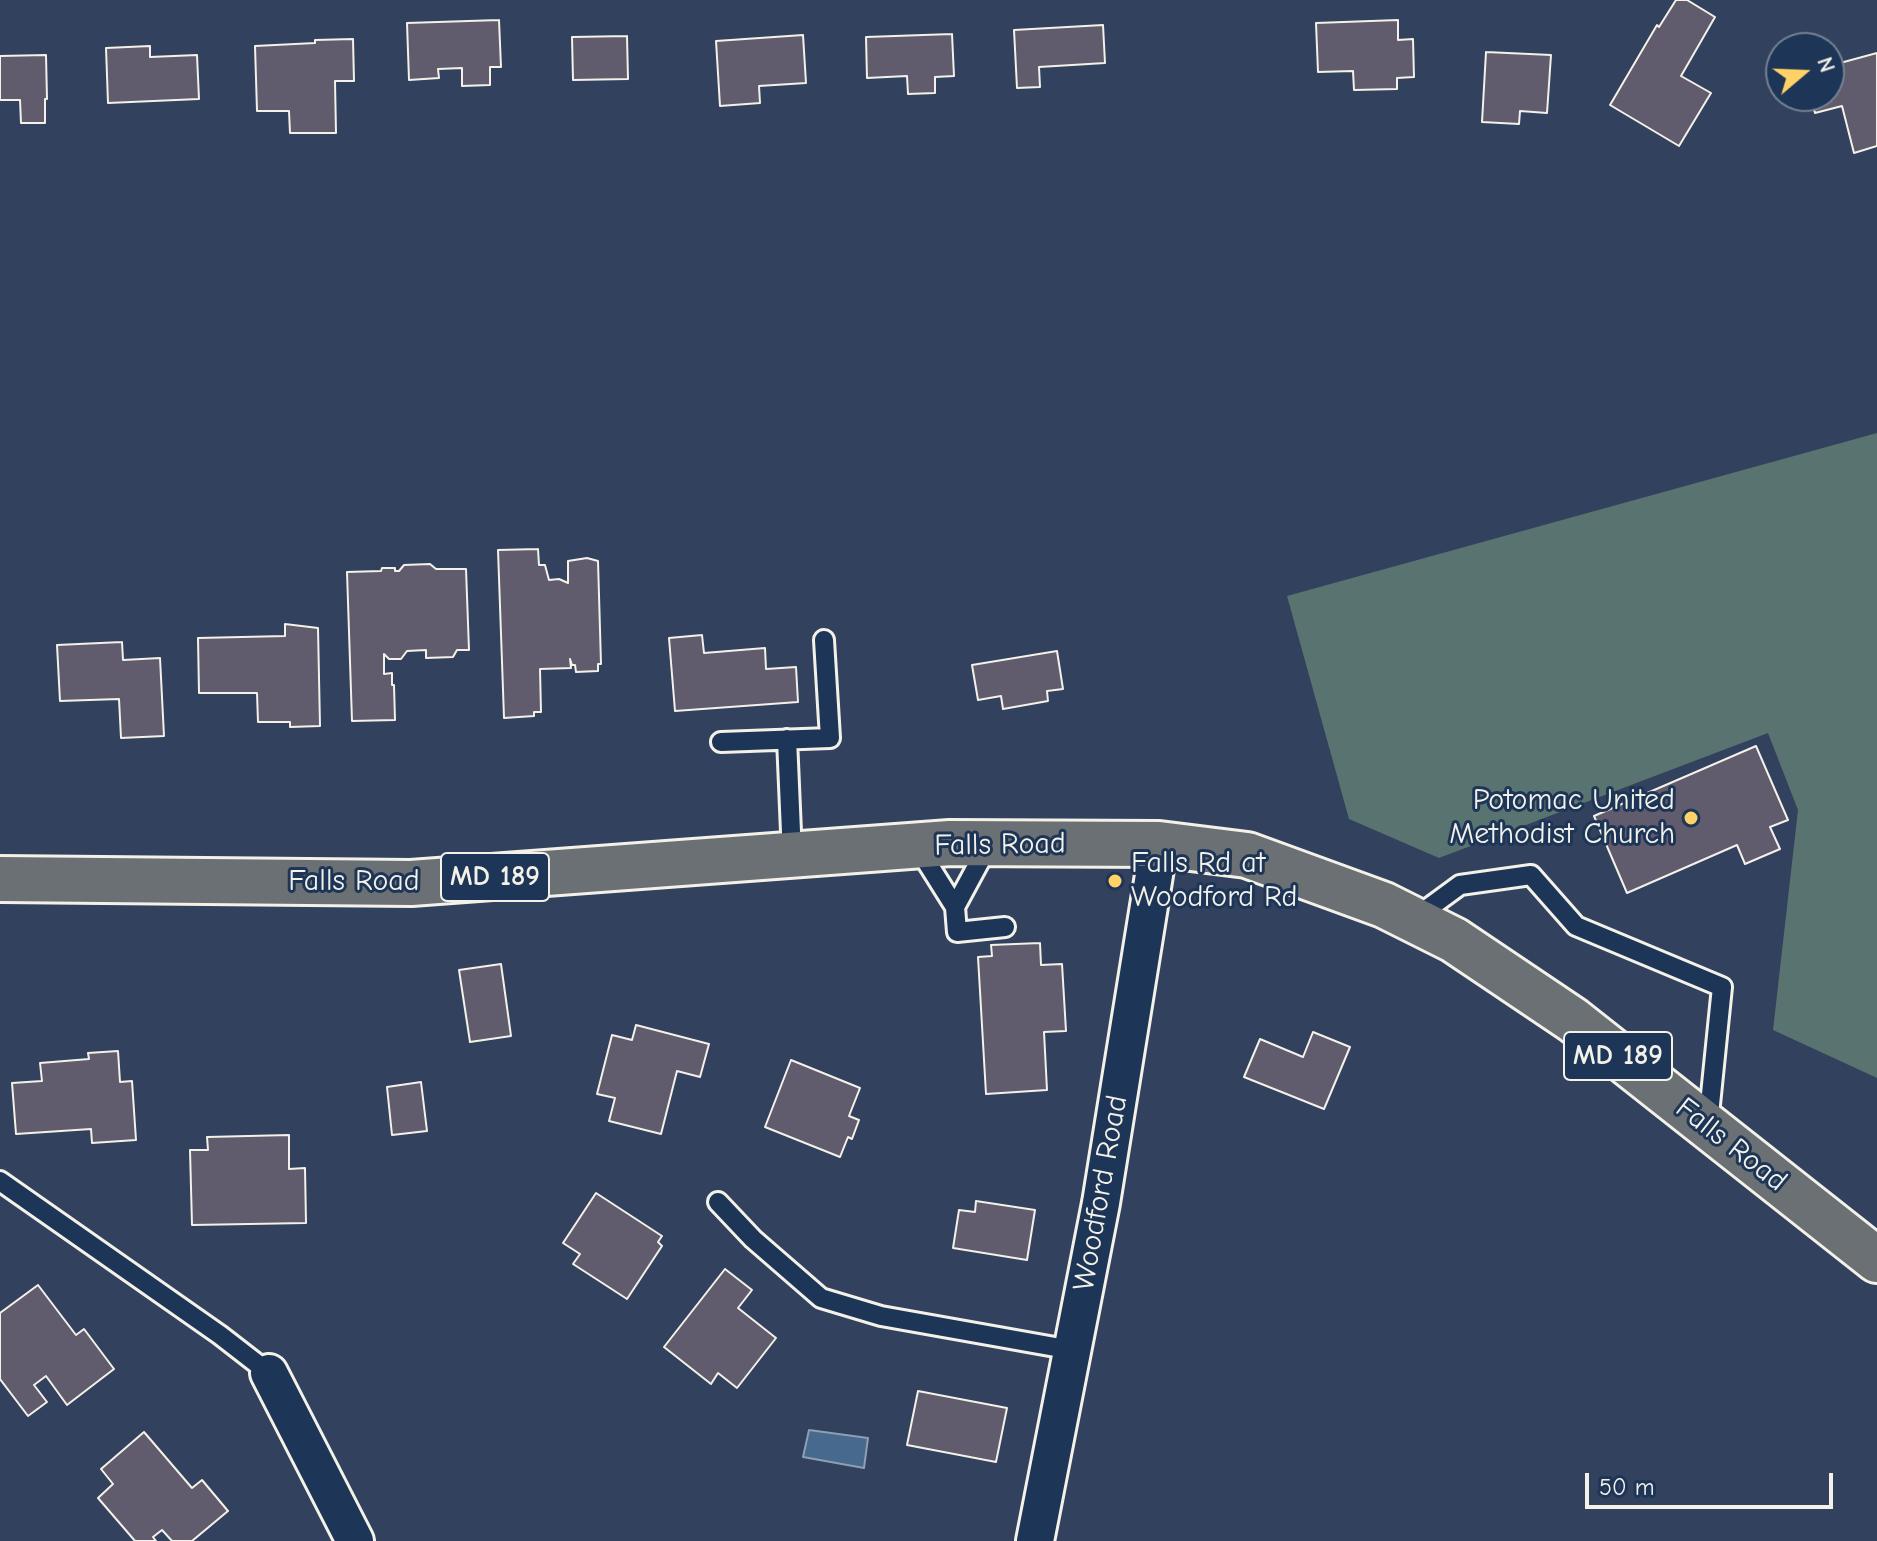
<!DOCTYPE html>
<html>
<head>
<meta charset="utf-8">
<style>
	body { margin:0 }
	#map { position:relative; width:1877px; height:1541px; overflow:hidden; background:#31415e; font-family:"Comic Neue",sans-serif }
	canvas { display:block }
	.north { position:absolute; left:1765px; top:32px; width:80px; height:80px; box-sizing:border-box; background:#1d3557; border:2px solid #738091; border-radius:50%; rotate:71deg; font-size:22px; font-weight:700; line-height:32px; text-align:center; color:#f4f1e8 }
	.north::after { content:''; display:block; margin:auto; width:28px; height:36px; background:#ffd166; clip-path:polygon(50% 0,100% 100%,50% 72%,0 100%) }
	.scale { position:absolute; left:1585px; top:1473px; width:248px; height:36px; box-sizing:border-box; border:4px solid #f4f1e8; border-top:0; padding-left:10px; font-size:24px; line-height:28px; white-space:nowrap; color:#f4f1e8; -webkit-text-stroke:6px #1d3557; paint-order:stroke }
</style>
</head>
<body>
<div id="map">
<canvas width="1877" height="1541"></canvas>
<div class="north">N</div>
<div class="scale">50 m</div>
</div>
<script>
const context = document.querySelector('canvas').getContext('2d');
context.lineJoin = 'round';
function fill(path, color) { context.fillStyle = color; context.fill(path, 'evenodd'); }
const toPath = rows => new Path2D(rows.map(r => 'M' + r).join(''));
function strokePath(path, color, width, dash) { context.strokeStyle = color; context.lineWidth = width; context.lineCap = dash ? 'butt' : 'round'; context.setLineDash(dash || []); context.stroke(path); }
function label(font, color, halo, rows, align = 'center') {
  context.font = font + ' "Comic Neue",sans-serif'; context.lineWidth = 6; context.setLineDash([]); context.textBaseline = 'middle'; context.strokeStyle = halo; context.fillStyle = color; for (const [text, x, y, turn = 0] of rows) {
    context.save(); context.translate(x, y); context.rotate((+turn || 0) * Math.PI / 180); context.textAlign = isNaN(turn) ? turn : align; if (halo) context.strokeText(text, 0, 0); context.fillText(text, 0, 0); context.restore();
  }
}
fill(toPath([
	[1877,433,1877,1078,1773,1030,1798,810,1768,733,1439,858,1349,819,1287,596]
]), '#597370');
const water = toPath([
	[809,1430,868,1438,864,1468,803,1457,809,1430]
]);
fill(water, '#48698e');
strokePath(water, '#8d9fb2', 2);
const building = toPath([
	[1676,0,1687,0,1715,17,1681,76,1711,93,1679,146,1610,105,1657,25,1659,27,1676,0],
	[499,20,501,67,490,67,490,85,462,86,462,68,438,69,439,78,409,80,407,23,499,20],
	[1398,20,1398,40,1413,39,1414,77,1397,78,1397,89,1354,90,1353,71,1318,72,1316,23,1398,20],
	[1103,25,1105,63,1039,67,1040,87,1017,88,1014,30,1103,25],
	[952,34,954,76,935,77,935,93,908,94,907,76,867,78,866,37,952,34],
	[803,35,806,83,759,86,760,103,720,106,716,41,803,35],
	[627,36,628,79,573,80,572,37,627,36],
	[353,39,354,81,335,81,336,133,290,133,289,111,257,111,255,46,315,43,315,40,353,39],
	[150,46,150,57,197,55,199,99,108,103,106,48,150,46],
	[1486,52,1551,55,1547,113,1520,111,1519,124,1482,122,1486,52],
	[1877,53,1877,146,1854,153,1842,106,1815,113,1810,96,1829,96,1829,66,1877,53],
	[46,55,47,99,45,99,45,123,21,123,20,100,0,100,0,56,46,55],
	[538,549,539,565,545,565,549,580,559,579,568,583,568,561,587,558,598,561,601,664,598,664,598,671,576,672,575,665,572,665,570,659,571,668,540,669,541,712,534,712,534,716,504,718,498,550,538,549],
	[430,564,436,569,466,569,469,650,457,650,453,657,426,658,426,650,407,651,401,659,389,659,384,654,384,674,392,673,392,685,394,685,395,720,352,721,347,572,381,571,382,568,395,568,395,571,399,571,404,565,430,564],
	[285,624,318,628,320,726,290,727,290,722,258,722,257,693,199,693,198,638,285,636,285,624],
	[702,635,704,653,765,648,766,669,796,667,798,702,675,711,669,638,702,635],
	[122,642,123,660,160,658,164,736,121,738,119,699,60,701,57,645,122,642],
	[1057,651,1063,689,1047,691,1048,701,1003,709,1001,696,978,700,972,665,1057,651],
	[1756,746,1788,820,1770,827,1780,849,1745,864,1737,845,1627,893,1594,816,1756,746],
	[1040,943,1041,965,1062,964,1066,1031,1044,1032,1047,1090,986,1094,978,957,992,956,991,945,1040,943],
	[501,964,511,1036,470,1042,459,970,501,964],
	[636,1025,709,1044,700,1077,677,1071,661,1134,609,1121,615,1098,597,1094,612,1035,632,1040,636,1025],
	[1313,1032,1350,1047,1324,1109,1244,1077,1260,1039,1303,1057,1313,1032],
	[118,1051,120,1082,132,1081,136,1140,92,1143,91,1129,16,1134,12,1083,42,1081,40,1063,89,1059,88,1053,118,1051],
	[791,1060,860,1088,849,1116,859,1120,852,1139,848,1137,840,1157,765,1127,791,1060],
	[421,1082,427,1131,392,1135,387,1087,421,1082],
	[289,1135,289,1169,305,1168,306,1223,192,1225,190,1150,208,1150,207,1137,289,1135],
	[596,1193,662,1236,658,1242,662,1246,627,1299,573,1264,580,1254,563,1243,596,1193],
	[976,1201,1035,1210,1027,1260,953,1248,959,1210,975,1212,976,1201],
	[725,1269,752,1290,738,1308,776,1338,737,1388,718,1373,711,1384,664,1347,725,1269],
	[38,1285,76,1335,84,1329,114,1369,67,1405,46,1376,34,1385,47,1402,28,1416,0,1379,0,1313,38,1285],
	[918,1391,1007,1408,996,1462,907,1445,918,1391],
	[144,1432,192,1488,202,1480,228,1511,192,1541,172,1541,162,1530,153,1537,156,1541,135,1541,98,1498,113,1484,101,1469,144,1432]
]);
fill(building, '#605c6d');
strokePath(building, '#f4f1e8', 2);
const service = toPath([
	[787,739,792,855],
	[721,742,830,738,824,640],
	[918,848,955,907,957,932,1005,927],
	[955,907,988,846],
	[1415,918,1460,885,1531,875,1576,926,1722,987,1708,1124],
	[0,1181,220,1335,269,1373],
	[718,1202,753,1239,821,1298,881,1316,1072,1350]
]);
const minor = toPath([
	[269,1373,355,1541],
	[1035,1541,1101,1203,1159,844]
]);
const primary = toPath([
	[0,879,411,883,950,843,1159,844,1247,855,1384,905,1454,940,1573,1020,1877,1260]
]);
strokePath(service, '#f4f1e8', 24);
strokePath(minor, '#f4f1e8', 42);
strokePath(primary, '#f4f1e8', 50);
strokePath(service, '#1d3557', 18);
strokePath(minor, '#1d3557', 36);
strokePath(primary, '#6a7074', 44);
for (const [x, y, r, color] of [
	[1691,818,8,"#ffd166"],
	[1115,881,8,"#ffd166"]
]) { const dot = new Path2D(); dot.arc(x, y, r, 0, 2 * Math.PI); context.fillStyle = color; context.fill(dot); strokePath(dot, '#1d3557', 3); }
for (const [x, y, w] of [
	[495,877,108],
	[1618,1056,108]
]) { const box = new Path2D(); box.roundRect(x - w / 2, y - 24, w, 48, 6); context.fillStyle = '#1d3557'; context.fill(box); strokePath(box, '#f4f1e8', 2); }
label('bold 28px', '#f4f1e8', null, [
	["MD 189",495,877],
	["MD 189",1618,1056]
]);
label('30px', '#f4f1e8', '#1d3557', [
	["Potomac United",1675,801],
	["Methodist Church",1675,835],
	["Falls Rd at",1131,864,"left"],
	["Woodford Rd",1131,898,"left"]
], 'right');
label('30px', '#f4f1e8', '#1d3557', [
	["Falls Road",1000,845,-1],
	["Falls Road",354,882],
	["Falls Road",1731,1145,38],
	["Woodford Road",1101,1193,-80]
]);
</script>
</body>
</html>
